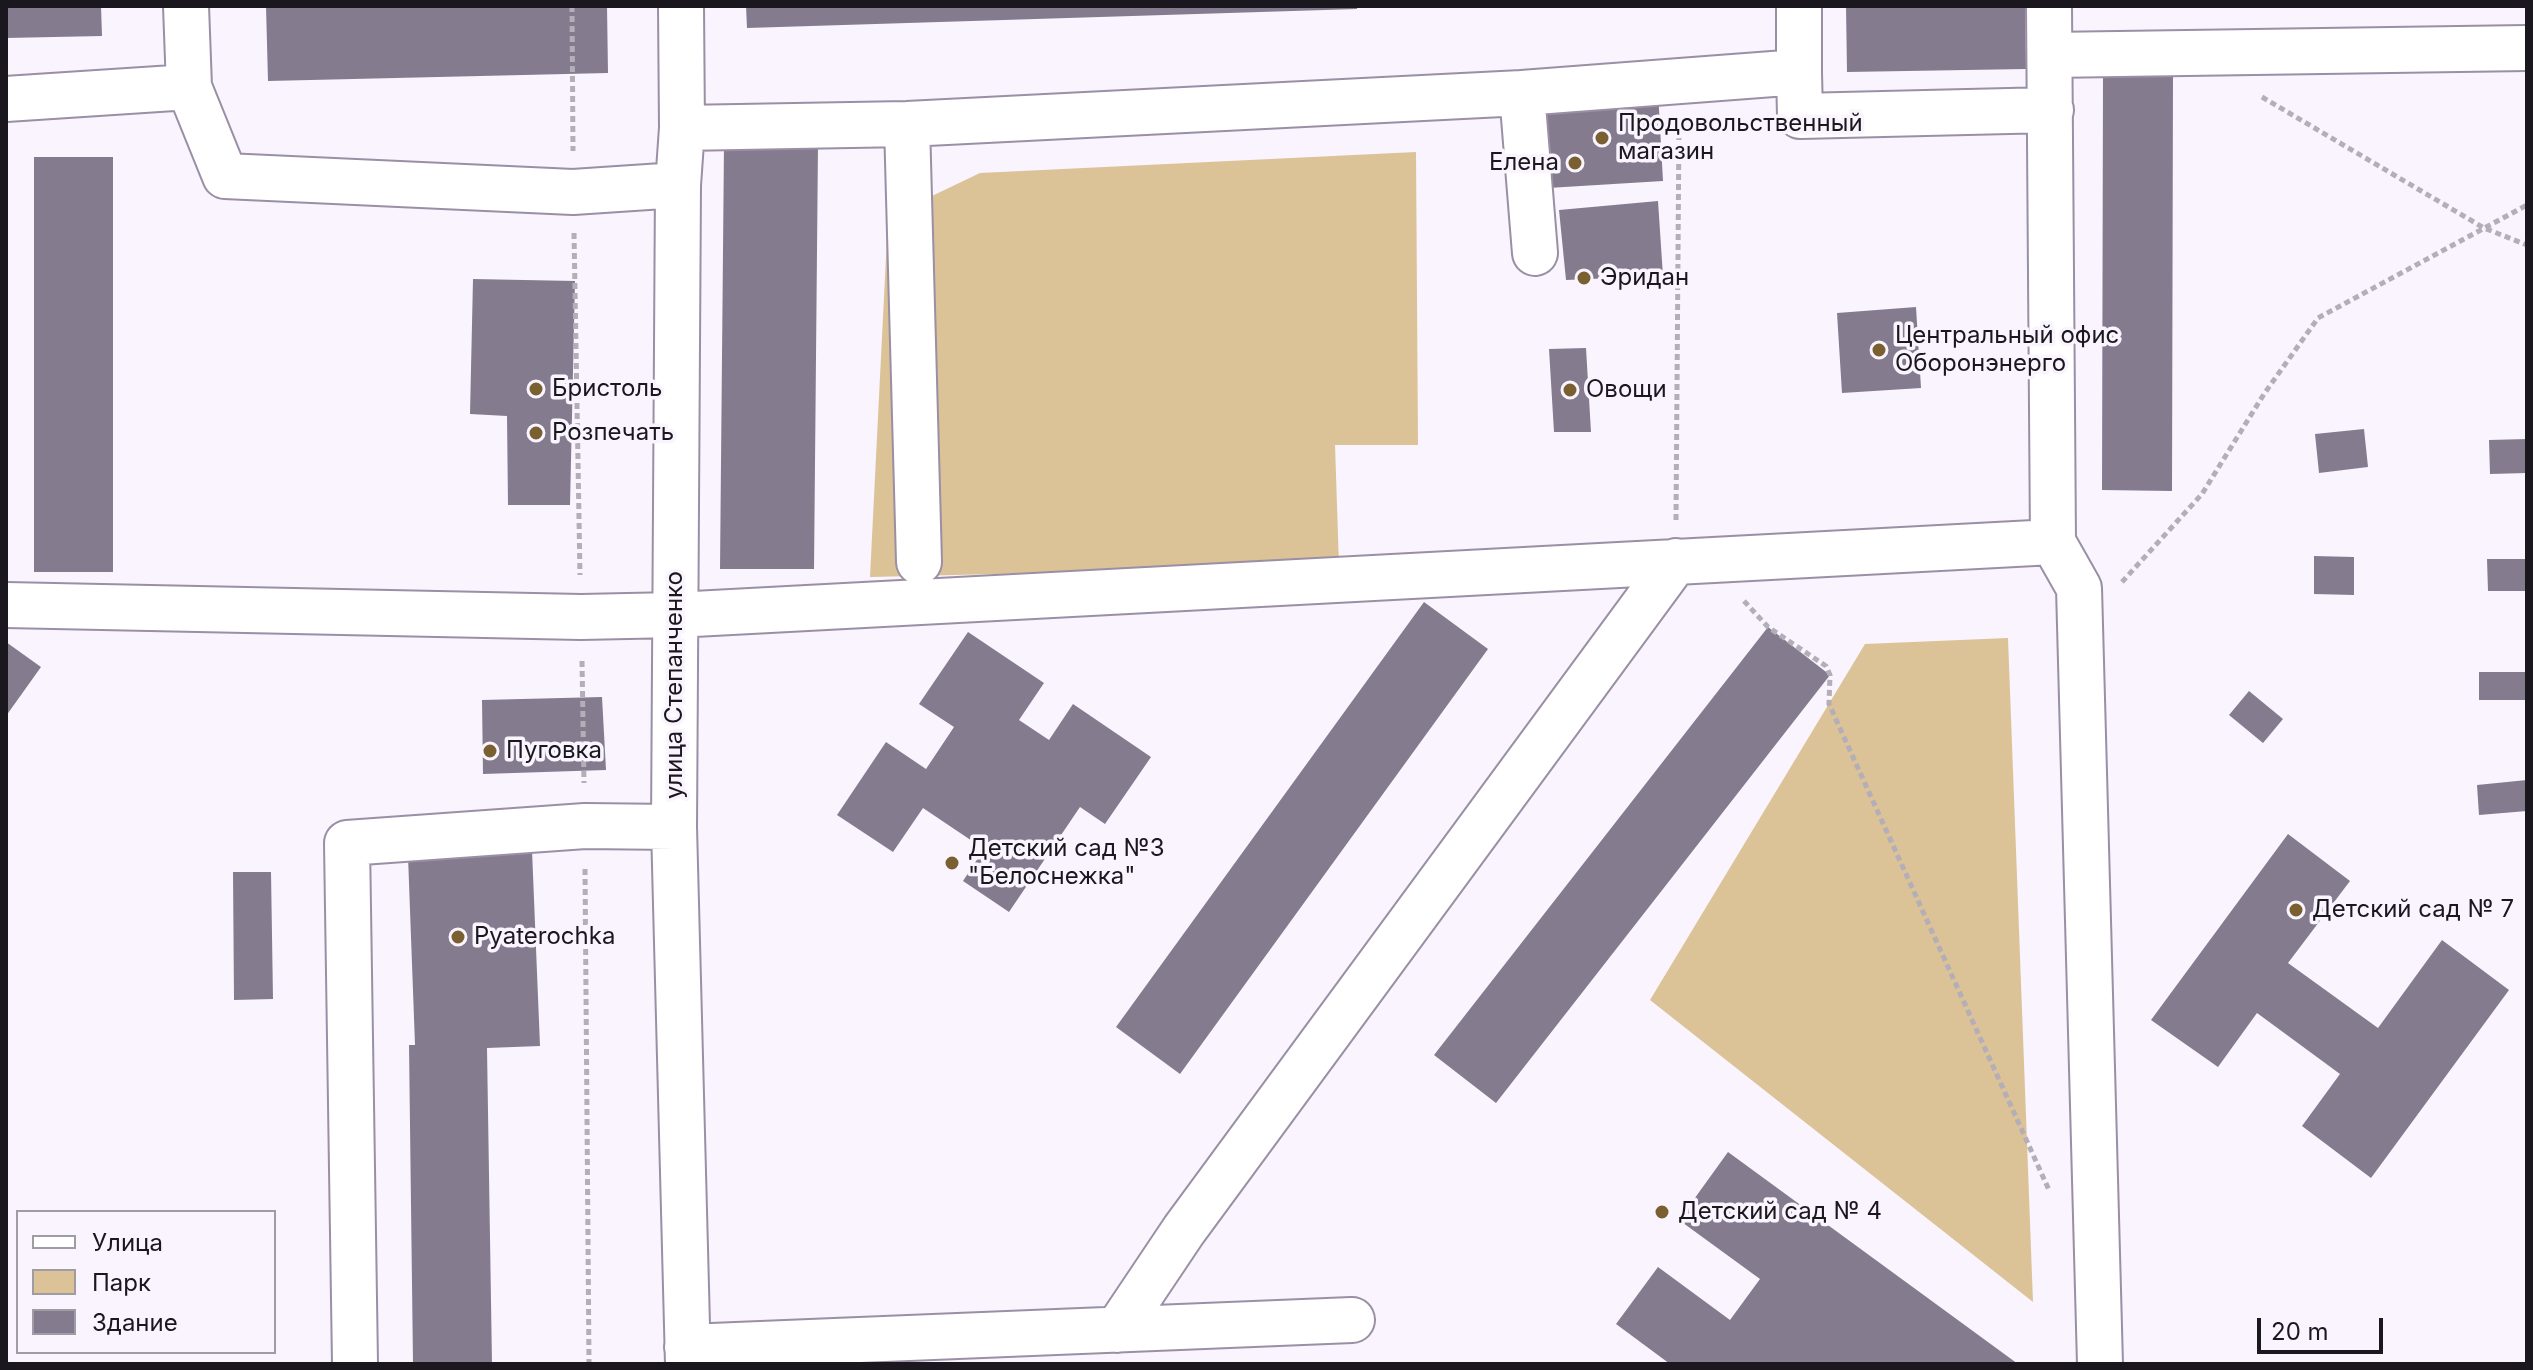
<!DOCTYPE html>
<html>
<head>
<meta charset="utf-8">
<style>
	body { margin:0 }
	#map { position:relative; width:2533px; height:1370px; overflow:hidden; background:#f9f4fd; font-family:Inter,sans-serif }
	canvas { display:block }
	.frame { position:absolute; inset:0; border:8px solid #1b171f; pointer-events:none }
	.legend { position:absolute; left:16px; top:1210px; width:260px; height:144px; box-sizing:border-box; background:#f9f4fd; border:2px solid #a09ca4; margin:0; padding:10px 14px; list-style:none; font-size:24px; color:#1b171f }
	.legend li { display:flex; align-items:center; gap:16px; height:40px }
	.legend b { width:40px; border:2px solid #a09ca4 }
	.scale { position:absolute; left:2257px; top:1318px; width:126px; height:36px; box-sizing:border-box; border:4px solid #1b171f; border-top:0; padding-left:10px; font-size:24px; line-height:28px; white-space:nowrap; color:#1b171f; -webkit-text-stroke:6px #f9f4fd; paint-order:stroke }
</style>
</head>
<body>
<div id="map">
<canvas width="2533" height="1370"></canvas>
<div class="frame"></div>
<ul class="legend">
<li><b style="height:10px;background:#fff"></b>Улица</li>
<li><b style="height:22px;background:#dcc297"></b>Парк</li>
<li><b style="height:22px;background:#857b8e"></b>Здание</li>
</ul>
<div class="scale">20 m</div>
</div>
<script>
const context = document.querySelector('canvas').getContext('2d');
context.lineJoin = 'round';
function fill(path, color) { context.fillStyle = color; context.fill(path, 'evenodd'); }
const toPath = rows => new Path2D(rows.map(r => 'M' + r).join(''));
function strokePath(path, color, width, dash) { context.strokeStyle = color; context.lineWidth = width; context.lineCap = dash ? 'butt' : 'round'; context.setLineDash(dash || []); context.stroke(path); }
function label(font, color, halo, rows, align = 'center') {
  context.font = font + ' Inter,sans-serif'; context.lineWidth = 7; context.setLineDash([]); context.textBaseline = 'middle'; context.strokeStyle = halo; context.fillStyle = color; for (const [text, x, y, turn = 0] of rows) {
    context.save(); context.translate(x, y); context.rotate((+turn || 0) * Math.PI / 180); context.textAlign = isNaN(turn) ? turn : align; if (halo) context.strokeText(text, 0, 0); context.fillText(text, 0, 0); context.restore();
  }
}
fill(toPath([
	[1416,152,1418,445,1335,445,1339,566,870,577,888,217,980,173],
	[2008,638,2033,1302,1650,1000,1865,644]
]), '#dcc297');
fill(toPath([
	[6,6,101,6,102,36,6,38],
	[266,6,607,6,608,73,268,81],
	[746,6,1357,6,1357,9,747,28],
	[1846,6,2025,6,2026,69,1847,72],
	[2103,75,2173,75,2172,491,2102,490],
	[1658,91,1663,181,1548,188,1541,95],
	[724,144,818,144,814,569,720,569],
	[34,157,113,157,113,572,34,572],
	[1658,201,1663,276,1566,280,1559,210],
	[473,279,575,281,570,505,508,505,507,416,470,414],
	[1916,307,1921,388,1842,393,1837,313],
	[1586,348,1591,432,1554,432,1549,349],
	[2364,429,2368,467,2319,473,2315,434],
	[2527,439,2527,473,2490,474,2489,440],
	[2314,556,2354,557,2354,595,2314,594],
	[2487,559,2527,559,2527,591,2488,591],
	[1424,602,1488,649,1180,1074,1116,1027],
	[1768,627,1830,675,1496,1103,1434,1055],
	[968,632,1044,683,1019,720,1049,740,1073,704,1151,757,1105,824,1080,807,1009,912,963,881,984,849,923,808,893,852,837,815,886,742,926,769,954,727,919,704],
	[6,642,41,667,6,716],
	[2479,672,2525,672,2525,700,2479,700],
	[2249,691,2283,719,2263,743,2229,715],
	[602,697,606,770,483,774,482,700],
	[2527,780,2527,811,2479,815,2477,785],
	[2288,834,2350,881,2288,963,2378,1028,2442,940,2509,990,2371,1178,2302,1126,2340,1074,2257,1013,2218,1067,2151,1020],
	[532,850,540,1046,487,1048,492,1364,413,1364,409,1045,415,1045,408,856],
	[233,872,271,872,273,999,234,1000],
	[1728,1152,2018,1364,1670,1364,1616,1324,1658,1267,1730,1320,1760,1279,1679,1220]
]), '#857b8e');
const minor = toPath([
	[186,6,189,87,225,176,573,192,678,185],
	[681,6,682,128,678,185,674,827,688,1364],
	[2049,6,2053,542,2079,588,2100,1364],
	[2050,55,2527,48],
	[1799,72,1800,116,2051,110],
	[1522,93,1535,253],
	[6,99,189,87],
	[907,124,919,562],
	[682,128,907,124,1522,93,1799,72,1799,6],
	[6,605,581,617,675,615,2053,542],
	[1117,1330,1184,1230,1676,561],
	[687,1347,1352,1320],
	[355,1364,347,843,585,826,674,827]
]);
strokePath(minor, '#9a8fa4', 48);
strokePath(toPath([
	[572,6,573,151],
	[2262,97,2484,228,2527,245],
	[574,233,580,575],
	[1676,520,1679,122],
	[2122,582,2202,494,2264,394,2318,318,2527,205],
	[1744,601,1768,627,1826,666,1830,675,1829,704,2049,1190],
	[582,661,584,783],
	[585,869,589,1364]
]), '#b3aeb7', 5, [6, 4]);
strokePath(minor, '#fff', 44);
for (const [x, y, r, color] of [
	[1602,138,8,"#7a6031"],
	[1575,163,8,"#7a6031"],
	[1584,278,8,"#7a6031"],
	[1879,350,8,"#7a6031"],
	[536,389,8,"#7a6031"],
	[1570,390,8,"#7a6031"],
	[536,433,8,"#7a6031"],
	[490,751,8,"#7a6031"],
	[952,863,8,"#7a6031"],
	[2296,910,8,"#7a6031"],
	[458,937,8,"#7a6031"],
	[1662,1212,8,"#7a6031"]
]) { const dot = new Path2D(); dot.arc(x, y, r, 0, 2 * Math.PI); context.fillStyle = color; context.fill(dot); strokePath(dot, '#f9f4fd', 3); }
label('24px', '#1b171f', '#f9f4fd', [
	["Продовольственный",1618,124],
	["магазин",1618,152],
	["Елена",1559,163,"right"],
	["Эридан",1600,278],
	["Центральный офис",1895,336],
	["Оборонэнерго",1895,364],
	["Бристоль",552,389],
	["Овощи",1586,390],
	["Розпечать",552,433],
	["Пуговка",506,751],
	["Детский сад №3",968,849],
	["\"Белоснежка\"",968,877],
	["Детский сад № 7",2312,910],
	["Pyaterochka",474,937],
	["Детский сад № 4",1678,1212]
], 'left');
label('24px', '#1b171f', '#f9f4fd', [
	["улица Степанченко",675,685,-90]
]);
</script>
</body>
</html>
